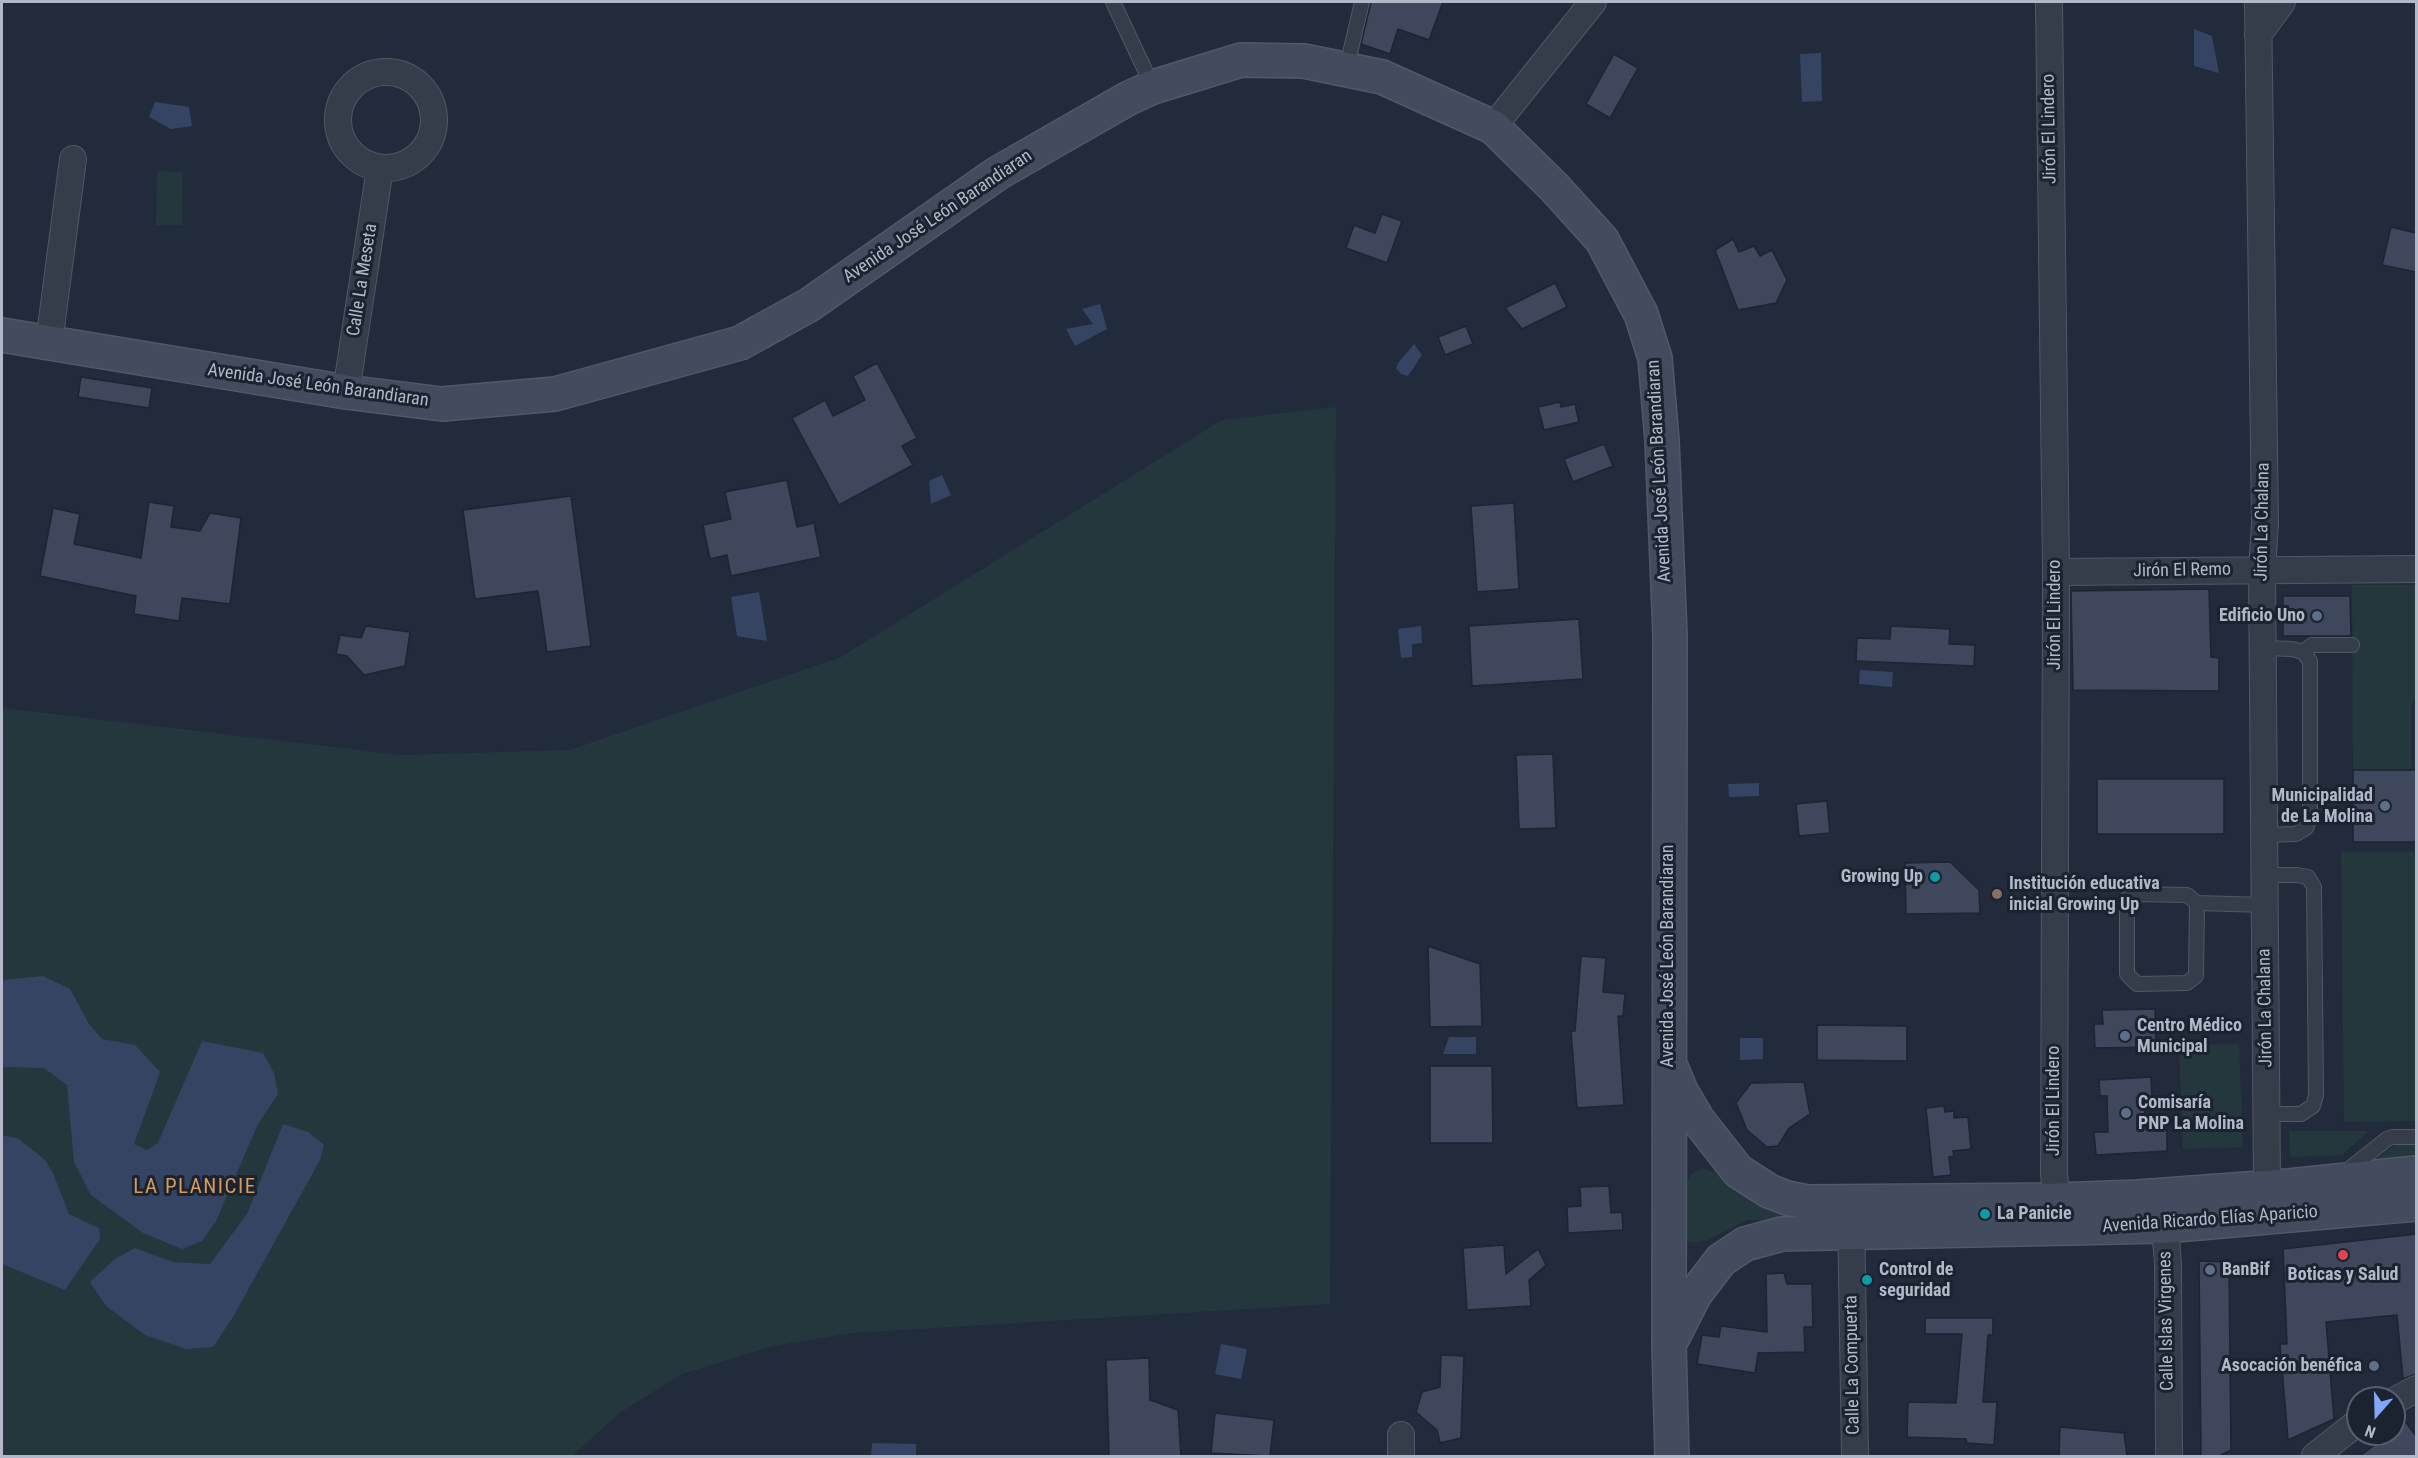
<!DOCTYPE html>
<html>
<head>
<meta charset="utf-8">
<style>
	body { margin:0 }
	#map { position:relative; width:2418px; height:1458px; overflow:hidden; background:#222b3b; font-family:"Roboto Condensed",sans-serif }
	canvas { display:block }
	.frame { position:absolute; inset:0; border:3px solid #b1b8c7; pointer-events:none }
	.north { position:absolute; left:2346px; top:1386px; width:60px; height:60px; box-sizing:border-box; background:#1b2230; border:2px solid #575e6c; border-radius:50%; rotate:200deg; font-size:16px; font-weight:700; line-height:24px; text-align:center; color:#b1b8c7 }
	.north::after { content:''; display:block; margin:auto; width:21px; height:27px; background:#83a7fa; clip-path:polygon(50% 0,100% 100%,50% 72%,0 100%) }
</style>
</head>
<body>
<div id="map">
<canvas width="2418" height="1458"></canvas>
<div class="frame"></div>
<div class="north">N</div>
</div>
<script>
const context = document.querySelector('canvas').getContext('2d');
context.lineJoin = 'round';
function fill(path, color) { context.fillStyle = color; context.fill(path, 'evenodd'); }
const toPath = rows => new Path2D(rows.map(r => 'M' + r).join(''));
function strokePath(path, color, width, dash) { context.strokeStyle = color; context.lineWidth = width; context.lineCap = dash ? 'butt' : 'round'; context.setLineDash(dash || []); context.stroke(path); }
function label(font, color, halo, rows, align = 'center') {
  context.font = font + ' "Roboto Condensed",sans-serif'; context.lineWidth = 6; context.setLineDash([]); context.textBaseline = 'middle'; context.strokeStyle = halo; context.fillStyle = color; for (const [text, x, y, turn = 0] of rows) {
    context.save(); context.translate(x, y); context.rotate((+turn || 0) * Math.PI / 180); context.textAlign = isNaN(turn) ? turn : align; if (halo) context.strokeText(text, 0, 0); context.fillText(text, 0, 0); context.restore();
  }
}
fill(toPath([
	[157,171,183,172,182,225,156,225],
	[1336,407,1330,1304,851,1333,773,1346,682,1374,621,1412,572,1456,2,1456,2,708,401,755,570,750,841,657,1222,420],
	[2352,585,2416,585,2416,700,2411,706,2411,770,2353,770],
	[2341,852,2416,852,2416,1121,2344,1122],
	[2239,1044,2243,1147,2183,1149,2179,1045],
	[2289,1131,2369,1131,2342,1155,2290,1157],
	[2406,1143,2416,1143,2416,1162,2365,1167,2392,1147],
	[1702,1168,1728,1177,1837,1221,1747,1220,1708,1240,1696,1243,1686,1241,1684,1190,1691,1174]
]), '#24373c');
fill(toPath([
	[2194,29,2212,36,2219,73,2194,66],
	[1821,53,1822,101,1802,102,1800,54],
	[155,102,189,107,192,126,171,129,149,117],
	[1100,304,1107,329,1075,346,1066,329,1093,324,1082,309],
	[1414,344,1422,355,1408,376,1401,374,1396,368,1398,363],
	[942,475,951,495,931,504,929,481],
	[759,592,767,641,737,636,731,597],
	[1421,626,1422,643,1412,644,1412,657,1401,658,1398,629],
	[1860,670,1893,672,1892,687,1859,684],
	[1759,783,1759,796,1729,797,1728,784],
	[43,976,70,989,89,1024,102,1039,135,1045,160,1072,134,1144,147,1150,158,1143,202,1041,263,1053,274,1073,278,1094,258,1124,216,1221,202,1241,182,1249,143,1233,91,1195,74,1162,67,1085,44,1068,2,1067,2,980],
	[1449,1037,1476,1037,1476,1054,1443,1054],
	[1740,1038,1763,1038,1763,1059,1740,1060],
	[283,1124,308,1132,324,1145,320,1160,233,1317,213,1347,186,1349,145,1335,106,1306,90,1282,115,1259,135,1248,173,1262,210,1264,247,1214],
	[2,1135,19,1139,45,1160,53,1173,69,1214,99,1228,100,1239,65,1290,2,1264],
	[1221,1344,1247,1349,1241,1379,1215,1374],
	[872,1443,916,1444,916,1456,871,1456]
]), '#354463');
const building = toPath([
	[1371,2,1443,2,1429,40,1398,29,1390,54,1361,44,1371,2],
	[1614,54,1638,68,1610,118,1586,104,1614,54],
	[1382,214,1402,221,1387,263,1346,248,1354,225,1375,233,1382,214],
	[2391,227,2416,233,2416,272,2382,265,2391,227],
	[1733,239,1739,252,1754,246,1760,256,1772,250,1787,280,1776,303,1738,310,1715,250,1733,239],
	[1555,283,1567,307,1522,329,1505,308,1555,283],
	[1466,326,1473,344,1445,355,1438,337,1466,326],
	[877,363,917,438,902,446,913,465,839,505,792,418,825,400,833,416,865,400,853,376,877,363],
	[81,377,152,388,149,408,78,397,81,377],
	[1560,402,1561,407,1575,404,1579,422,1544,430,1538,407,1560,402],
	[1604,444,1613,466,1573,482,1564,459,1604,444],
	[787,480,797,527,814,523,821,557,731,576,727,555,710,559,703,525,731,519,725,492,787,480],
	[571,496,591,646,547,652,538,591,475,599,463,510,571,496],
	[149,502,174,506,171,527,200,531,210,513,241,518,230,604,182,598,179,621,134,614,136,596,40,576,53,508,80,514,74,544,141,558,149,502],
	[1514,503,1519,589,1477,592,1471,506,1514,503],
	[2209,589,2211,657,2219,658,2219,691,2073,690,2071,591,2209,589],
	[2283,596,2350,596,2351,636,2283,636,2283,596],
	[1579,619,1583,679,1472,686,1469,626,1579,619],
	[366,626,410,632,405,666,364,675,347,656,336,654,340,635,361,638,366,626],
	[1891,626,1950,629,1949,644,1975,645,1974,666,1856,661,1857,638,1890,639,1891,626],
	[1553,754,1556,828,1519,829,1516,755,1553,754],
	[2353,770,2416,770,2416,842,2353,842,2353,770],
	[2097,779,2224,779,2224,834,2097,834,2097,779],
	[1827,801,1830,833,1799,836,1796,804,1827,801],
	[1950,862,1979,890,1980,913,1906,914,1905,863,1950,862],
	[1428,946,1480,964,1482,1026,1430,1027,1428,946],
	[1581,956,1606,958,1603,992,1625,994,1623,1016,1618,1016,1624,1105,1577,1108,1571,1031,1575,1031,1581,956],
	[2155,1009,2156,1047,2095,1048,2094,1024,2103,1024,2102,1010,2155,1009],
	[1817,1025,1907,1026,1907,1061,1817,1060,1817,1025],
	[1430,1066,1492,1066,1493,1143,1430,1143,1430,1066],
	[2151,1077,2152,1097,2144,1097,2146,1130,2167,1130,2167,1151,2096,1155,2094,1132,2108,1132,2107,1096,2100,1096,2099,1080,2151,1077],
	[1804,1082,1810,1114,1789,1128,1778,1146,1767,1147,1747,1130,1736,1103,1751,1083,1804,1082],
	[1944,1106,1945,1112,1954,1111,1954,1118,1968,1117,1971,1149,1953,1151,1954,1156,1949,1157,1951,1175,1933,1177,1926,1108,1944,1106],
	[1609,1186,1611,1213,1622,1212,1623,1230,1568,1233,1567,1207,1581,1206,1580,1187,1609,1186],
	[2416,1234,2416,1374,2403,1379,2397,1315,2326,1322,2334,1419,2288,1440,2280,1344,2287,1344,2283,1249,2416,1234],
	[1504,1245,1506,1274,1538,1249,1546,1265,1529,1280,1531,1306,1467,1310,1463,1248,1504,1245],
	[2199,1261,2229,1262,2231,1450,2219,1456,2201,1456,2199,1261],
	[1784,1273,1787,1284,1812,1284,1813,1327,1804,1327,1805,1352,1758,1353,1755,1373,1697,1364,1702,1335,1719,1337,1721,1326,1767,1332,1766,1274,1784,1273],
	[1925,1318,1993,1318,1993,1335,1988,1335,1983,1402,1997,1402,1994,1445,1967,1443,1966,1439,1907,1437,1908,1402,1956,1403,1962,1334,1925,1334,1925,1318],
	[1441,1355,1464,1356,1461,1438,1440,1443,1437,1430,1416,1412,1422,1392,1440,1387,1441,1355],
	[1149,1358,1150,1400,1178,1410,1181,1456,1109,1456,1106,1360,1149,1358],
	[1215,1413,1274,1420,1270,1456,1211,1453,1215,1413],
	[2405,1421,2416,1436,2416,1456,2360,1456,2389,1434,2394,1434,2394,1430,2405,1421],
	[2060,1427,2124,1433,2127,1456,2059,1456,2060,1427]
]);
fill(building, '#3e475b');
strokePath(building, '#1d2432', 1.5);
const lane = toPath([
	[1113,2,1153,87],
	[1346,70,1362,2],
	[2262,648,2292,649,2303,652,2310,661,2310,818,2306,828,2296,834,2264,835],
	[2303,652,2312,645,2352,645],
	[2264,875,2297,875,2308,877,2314,887,2316,1095,2313,1106,2301,1114,2267,1114],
	[2134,894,2187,895,2197,903,2196,976,2187,983,2137,984,2127,974,2127,899,2134,894],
	[2197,903,2265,905],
	[2344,1173,2387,1139,2393,1137,2416,1137]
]);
const street = toPath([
	[2049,2,2056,572,2054,1173,2058,1217],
	[2258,2,2265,523,2262,570,2267,1187],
	[2258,35,2282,2],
	'338 120a48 48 0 1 1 96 0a48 48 0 1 1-96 0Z',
	[1493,127,1593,2],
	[49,343,73,159],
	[346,392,380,168],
	[2056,572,2416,569],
	[2155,1210,2165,1226,2168,1264,2169,1456],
	[1851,1214,1855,1456],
	[2394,1401,2416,1389],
	[1401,1435,1401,1456],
	[2315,1456,2358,1422]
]);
const secondary = toPath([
	[2,335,346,392,442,404,555,394,740,343,809,305,998,173,1127,99,1153,87,1241,60,1304,61,1382,77,1493,127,1554,187,1602,240,1641,314,1655,358,1662,440,1670,635,1669,1346,1672,1456],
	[1671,1067,1681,1091,1698,1120,1738,1171,1769,1191,1787,1198,1807,1202,2056,1200,2138,1197,2288,1186,2416,1173],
	[1672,1339,1695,1294,1721,1260,1745,1244,1782,1234,2165,1226,2416,1204]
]);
strokePath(lane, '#515866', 16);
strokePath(street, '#515866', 28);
strokePath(secondary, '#515866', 36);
strokePath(lane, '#353d4b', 14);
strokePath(street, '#353d4b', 26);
strokePath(secondary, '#434b5f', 33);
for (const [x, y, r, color] of [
	[2317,616,6,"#5c6f8a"],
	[2385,806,6,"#5c6f8a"],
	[1935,877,6,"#0f9aa8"],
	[1997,894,6,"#8d6e63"],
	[2125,1036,6,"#5c6f8a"],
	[2126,1113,6,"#5c6f8a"],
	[1985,1214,6,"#0f9aa8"],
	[2343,1255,6,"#e0444e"],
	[2210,1270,6,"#5c6f8a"],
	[1867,1280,6,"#0f9aa8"],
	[2374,1366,6,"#5c6f8a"]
]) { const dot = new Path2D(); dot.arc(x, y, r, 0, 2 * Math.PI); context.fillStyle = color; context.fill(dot); strokePath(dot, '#1b2230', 2); }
label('18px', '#b1b8c7', '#1b2230', [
	["Jirón El Lindero",2050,129,-91],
	["Avenida José León Barandiaran",938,217,-34],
	["Calle La Meseta",363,280,-81],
	["Avenida José León Barandiaran",318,386,8],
	["Avenida José León Barandiaran",1660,471,-93],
	["Jirón La Chalana",2263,522,-89],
	["Jirón El Remo",2182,571,-1],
	["Jirón El Lindero",2055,615,-90],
	["Avenida José León Barandiaran",1668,956,-90],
	["Jirón La Chalana",2266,1008,-91],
	["Jirón El Lindero",2054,1101,-90],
	["Avenida Ricardo Elías Aparicio",2210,1220,-4],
	["Calle Islas Virgenes",2167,1321,-91],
	["Calle La Compuerta",1853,1365,-91]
]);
label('bold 18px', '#b1b8c7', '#1b2230', [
	["Edificio Uno",2305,616,"right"],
	["Municipalidad",2373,796,"right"],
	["de La Molina",2373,817,"right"],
	["Growing Up",1923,877,"right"],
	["Institución educativa",2009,884],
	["inicial Growing Up",2009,905],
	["Centro Médico",2137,1026],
	["Municipal",2137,1047],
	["Comisaría",2138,1103],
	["PNP La Molina",2138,1124],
	["La Panicie",1997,1214],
	["Control de",1879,1270],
	["seguridad",1879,1291],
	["BanBif",2222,1270],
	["Boticas y Salud",2343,1275,"center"],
	["Asocación benéfica",2362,1366,"right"]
], 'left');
context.letterSpacing = '1.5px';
label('21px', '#d69b5d', '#1b2230', [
	["LA PLANICIE",195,1188]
]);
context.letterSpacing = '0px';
</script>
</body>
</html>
